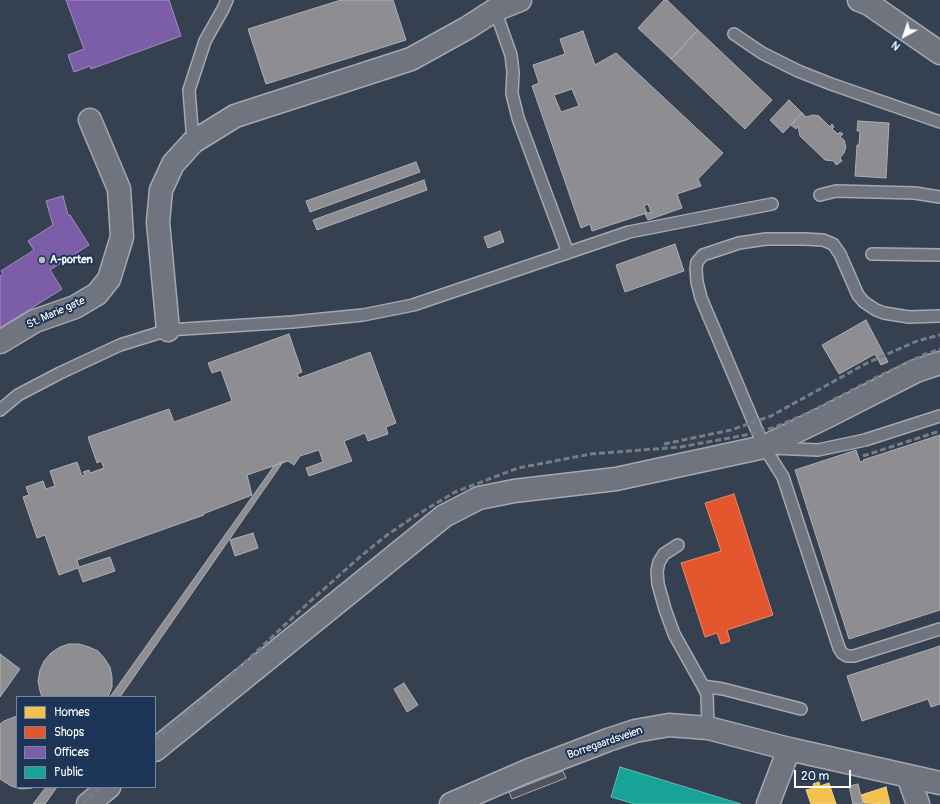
<!DOCTYPE html>
<html>
<head>
<meta charset="utf-8">
<style>
	body { margin:0 }
	#map { position:relative; width:940px; height:804px; overflow:hidden; background:#354050; font-family:Pangolin,sans-serif }
	canvas { display:block }
	.legend { position:absolute; left:16px; top:696px; width:140px; height:92px; box-sizing:border-box; background:#1d3557; border:1px solid #77869a; margin:0; padding:5px 7px; list-style:none; font-size:12px; color:#fff }
	.legend li { display:flex; align-items:center; gap:8px; height:20px }
	.legend b { width:20px; border:1px solid #77869a }
	.north { position:absolute; left:884px; top:16px; width:40px; height:40px; -webkit-text-stroke:3px #1d3557; paint-order:stroke; rotate:220deg; font-size:11px; font-weight:700; line-height:16px; text-align:center; color:#fff }
	.north::after { content:''; display:block; margin:auto; width:14px; height:18px; background:#fff; clip-path:polygon(50% 0,100% 100%,50% 72%,0 100%) }
	.scale { position:absolute; left:794px; top:770px; width:57px; height:18px; box-sizing:border-box; border:2px solid #fff; border-top:0; padding-left:5px; font-size:12px; line-height:14px; white-space:nowrap; color:#fff; -webkit-text-stroke:3px #1d3557; paint-order:stroke }
</style>
</head>
<body>
<div id="map">
<canvas width="940" height="804"></canvas>
<ul class="legend">
<li><b style="height:11px;background:#f2c14e"></b>Homes</li>
<li><b style="height:11px;background:#e4572e"></b>Shops</li>
<li><b style="height:11px;background:#7b5ea7"></b>Offices</li>
<li><b style="height:11px;background:#17a398"></b>Public</li>
</ul>
<div class="north">N</div>
<div class="scale">20 m</div>
</div>
<script>
const context = document.querySelector('canvas').getContext('2d');
context.lineJoin = 'round';
function fill(path, color) { context.fillStyle = color; context.fill(path, 'evenodd'); }
const toPath = rows => new Path2D(rows.map(r => 'M' + r).join(''));
function strokePath(path, color, width, dash) { context.strokeStyle = color; context.lineWidth = width; context.lineCap = dash ? 'butt' : 'round'; context.setLineDash(dash || []); context.stroke(path); }
function label(font, color, halo, rows, align = 'center') {
  context.font = font + ' Pangolin,sans-serif'; context.lineWidth = 4; context.setLineDash([]); context.textBaseline = 'middle'; context.strokeStyle = halo; context.fillStyle = color; for (const [text, x, y, turn = 0] of rows) {
    context.save(); context.translate(x, y); context.rotate((+turn || 0) * Math.PI / 180); context.textAlign = isNaN(turn) ? turn : align; if (halo) context.strokeText(text, 0, 0); context.fillText(text, 0, 0); context.restore();
  }
}
const homes = toPath([
	[819,782,820,786,829,783,836,804,811,804,806,790,814,788,813,784,819,782],
	[886,787,890,804,864,803,861,795,886,787]
]);
fill(homes, '#f2c14e');
strokePath(homes, '#f6d483', 1);
const shops = toPath([
	[734,494,773,615,727,630,730,641,721,644,717,633,705,637,681,563,721,551,705,503,734,494]
]);
fill(shops, '#e4572e');
strokePath(shops, '#ec896d', 1);
const offices = toPath([
	[66,0,169,0,181,36,91,69,90,66,74,72,68,55,84,49,66,0],
	[63,196,68,215,70,215,89,245,50,270,62,289,0,328,0,276,3,274,1,271,34,250,28,241,53,225,46,201,63,196]
]);
fill(offices, '#7b5ea7');
strokePath(offices, '#a38ec1', 1);
const public = toPath([
	[620,767,741,804,635,804,611,797,620,767]
]);
fill(public, '#17a398');
strokePath(public, '#5dbfb7', 1);
const industry = toPath([
	[341,0,393,0,406,40,266,84,248,29,341,0],
	[664,0,667,0,698,30,671,59,638,28,664,0],
	[698,30,772,100,745,129,671,59,698,30],
	[583,31,595,65,616,53,723,153,698,179,701,186,677,194,682,208,648,220,645,214,651,212,648,204,644,206,647,213,592,231,590,224,581,228,532,86,539,83,533,65,565,54,560,39,583,31],
	[572,89,579,106,561,112,554,95,572,89],
	[789,100,802,113,783,133,770,120,789,100],
	[802,113,806,117,813,115,819,116,830,127,832,124,834,127,832,129,838,134,840,132,843,134,840,137,844,140,846,147,844,153,840,158,842,161,836,165,834,161,825,160,800,136,798,126,796,129,791,125,802,113],
	[858,121,889,123,886,178,855,176,857,145,859,145,860,131,857,131,858,121],
	[416,162,420,172,310,212,306,201,416,162],
	[424,180,427,190,317,230,313,220,424,180],
	[500,231,504,242,488,248,484,237,500,231],
	[675,244,684,271,625,292,616,265,675,244],
	[866,320,888,362,881,365,875,354,839,374,822,345,866,320],
	[289,334,302,372,297,374,299,378,370,352,396,423,386,427,388,434,368,441,365,433,344,441,352,461,309,476,306,468,323,462,319,450,300,456,294,465,288,461,247,475,252,495,203,514,204,515,77,560,79,567,110,557,115,571,83,582,78,568,59,575,45,535,37,538,23,497,29,495,26,487,43,481,46,489,55,486,50,471,77,462,82,476,85,475,83,472,89,470,90,473,104,468,101,461,97,463,88,437,169,409,174,422,232,401,221,370,212,373,208,363,289,334],
	[940,435,940,610,849,639,795,470,856,450,860,462,864,461,863,460,940,435],
	[283,462,120,697,110,697,274,466,283,462],
	[253,533,258,548,235,556,230,540,253,533],
	[69,644,79,644,89,647,98,651,105,659,110,667,112,677,112,687,108,697,42,697,40,691,38,681,40,670,44,661,51,653,60,647,69,644],
	[940,646,940,704,931,707,928,699,862,721,847,676,940,646],
	[0,654,20,669,0,697,0,654],
	[404,683,418,705,407,712,394,689,404,683],
	[17,716,17,787,34,787,32,788,21,789,11,786,0,779,0,724,4,721,17,716],
	[858,784,863,804,853,804,849,786,858,784],
	[46,787,57,787,45,804,33,804,46,787]
]);
fill(industry, '#8d8d92');
strokePath(industry, '#afafb3', 1);
const building = toPath([
	[563,771,566,778,512,799,509,792,563,771]
]);
fill(building, '#4e535d');
strokePath(building, '#a4a9b0', 1);
const service = toPath([
	[495,10,511,55,513,72,512,94,518,118,568,253],
	[734,34,762,53,798,71,831,84,940,122],
	[193,142,189,90,205,41,223,9,227,0],
	[820,195,836,191,915,193,940,197],
	[872,254,940,255],
	[940,316,909,317,884,313,876,310,864,302,858,295,840,254,833,244,823,240,804,239,766,239,739,243,703,255,697,262,696,269,697,282,701,298,764,447,783,477,839,648,842,653,847,656,854,656,940,629],
	[0,410,18,395,60,373,120,345,168,330,292,322,363,315,413,305,629,232,772,204],
	[772,448,818,450,865,440,940,416],
	[678,545,664,554,659,562,657,571,658,584,665,609,674,634,703,686,707,694,708,728],
	[703,686,723,689,801,709]
]);
const minor = toPath([
	[859,0,869,4,940,53],
	[168,330,158,222,161,190,173,164,193,142,235,116,411,59,467,28,495,10,520,0],
	[0,342,35,321,75,307,97,294,109,279,122,237,119,189,90,120],
	[789,749,940,783],
	[155,750,444,516,479,498,514,491,616,479,764,447,826,417,916,371,940,363],
	[908,776,918,804],
	[88,804,109,787],
	[451,804,527,771,608,740,635,731,669,725,708,728,789,749,768,804]
]);
strokePath(service, '#a4a9b0', 14);
strokePath(minor, '#a4a9b0', 25);
strokePath(service, '#6f747e', 11);
strokePath(minor, '#6f747e', 22);
strokePath(toPath([
	[664,444,731,430,771,416,867,363,917,341,940,335],
	[863,456,940,431],
	[155,740,221,685,305,606,361,556,387,535,415,516,455,492,518,468,591,454,680,447,746,435,775,427,808,413,877,377,923,355,940,349],
	[82,804,101,787]
]), '#767d86', 3, [6, 3]);
for (const [x, y, r, color] of [
	[42,260,4,"#b8bcc2"]
]) { const dot = new Path2D(); dot.arc(x, y, r, 0, 2 * Math.PI); context.fillStyle = color; context.fill(dot); strokePath(dot, '#1d3557', 1.5); }
label('bold 11px', '#fff', '#1d3557', [
	["A-porten",50,260]
], 'left');
label('11px', '#fff', '#1d3557', [
	["St. Marie gate",56,313,-24],
	["Borregaardsveien",605,743,-19]
]);
</script>
</body>
</html>
